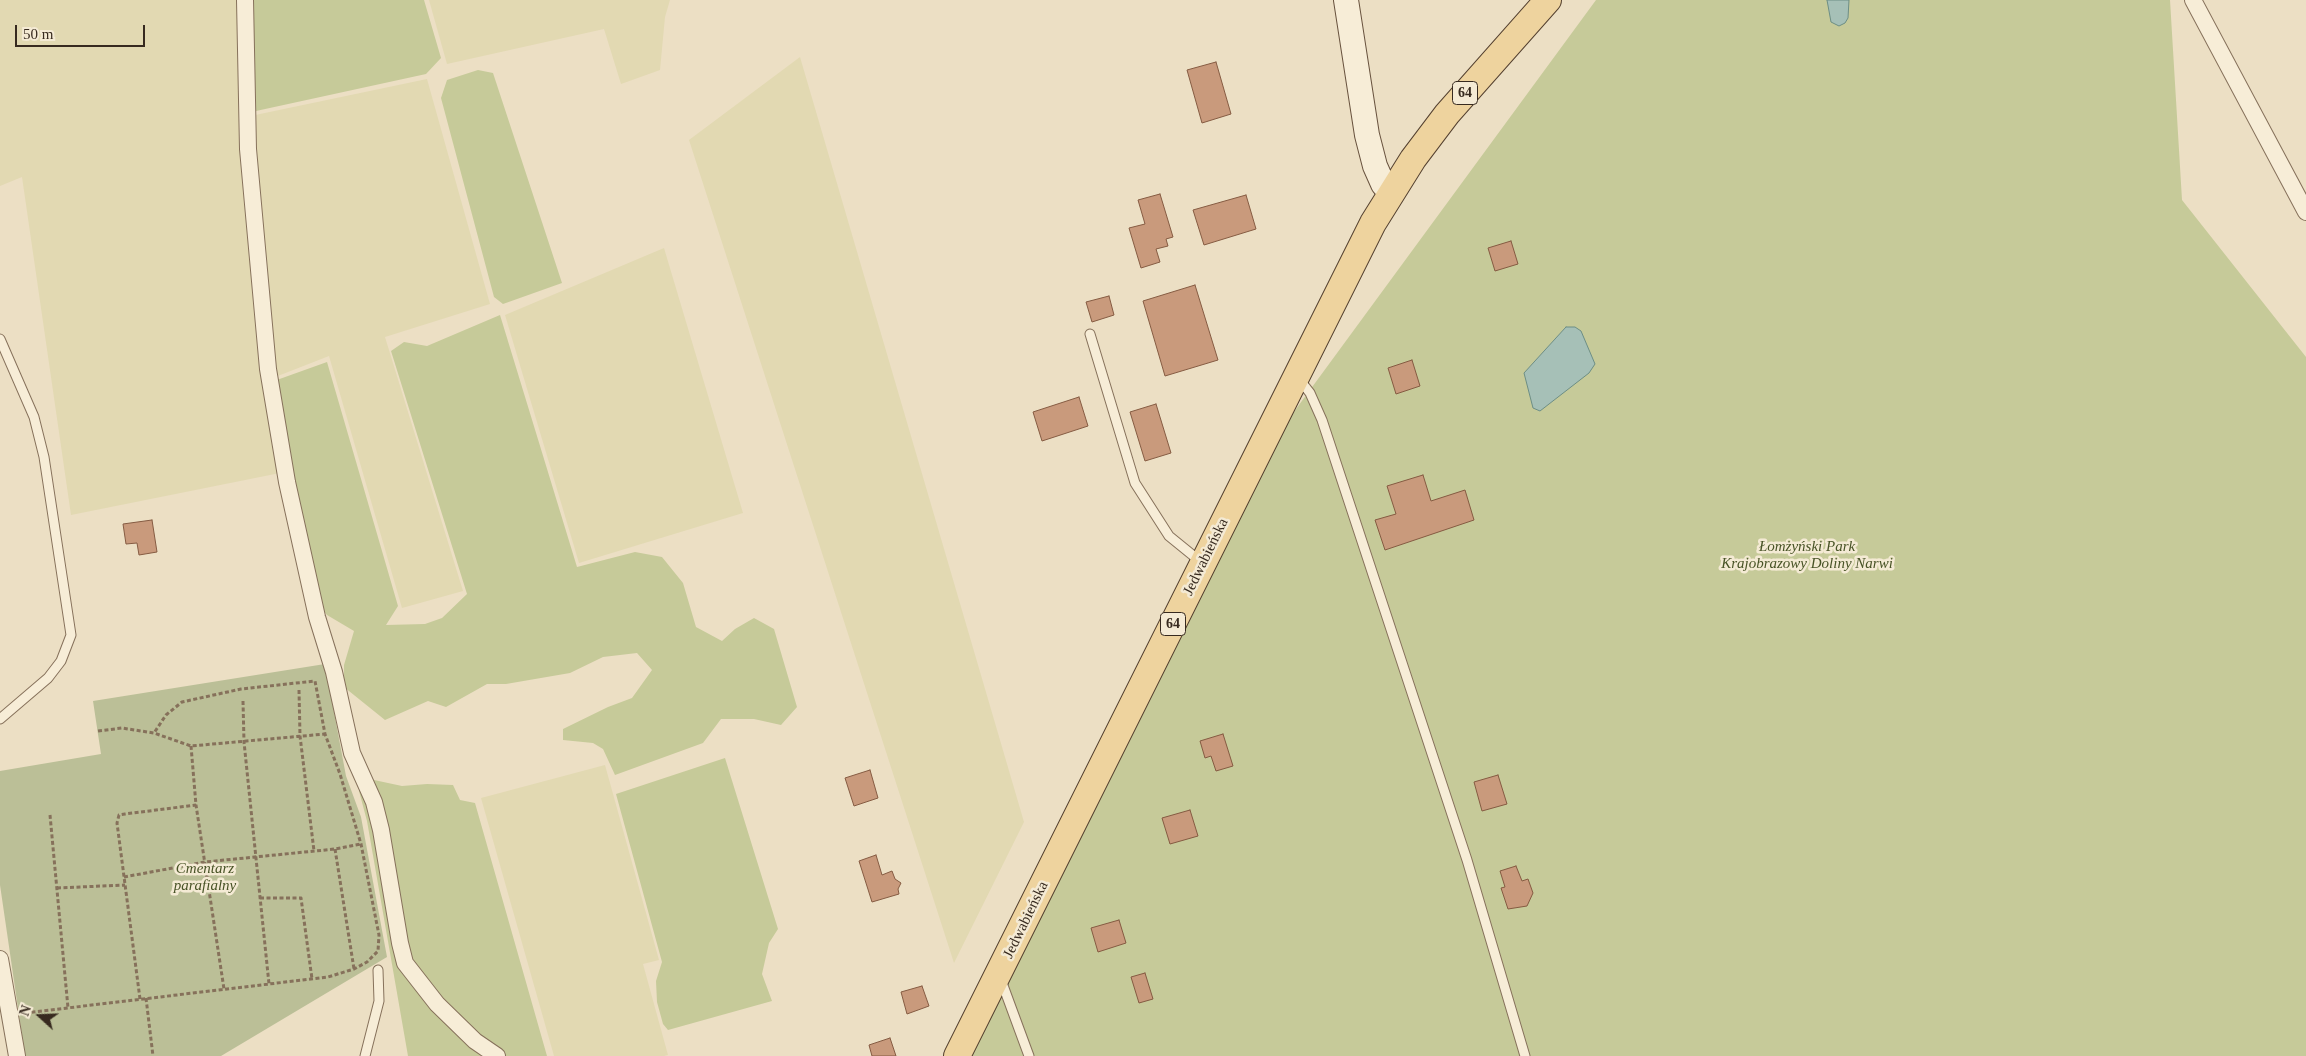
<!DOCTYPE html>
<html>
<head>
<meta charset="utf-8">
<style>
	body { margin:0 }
	#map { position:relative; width:2306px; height:1056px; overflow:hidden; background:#ecdfc4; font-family:"Times New Roman",serif }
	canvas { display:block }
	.north { position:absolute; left:15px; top:991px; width:50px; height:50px; -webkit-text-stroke:4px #f4ead4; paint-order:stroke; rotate:290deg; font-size:14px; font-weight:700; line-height:20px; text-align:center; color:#372a1f }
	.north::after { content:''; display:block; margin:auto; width:18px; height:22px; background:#372a1f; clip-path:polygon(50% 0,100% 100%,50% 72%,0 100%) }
	.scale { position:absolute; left:15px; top:25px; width:130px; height:22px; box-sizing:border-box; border:2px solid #372a1f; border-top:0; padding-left:6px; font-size:15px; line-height:18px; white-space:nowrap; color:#372a1f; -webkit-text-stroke:4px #f4ead4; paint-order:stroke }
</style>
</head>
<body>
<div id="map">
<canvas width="2306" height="1056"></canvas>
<div class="north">N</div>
<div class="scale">50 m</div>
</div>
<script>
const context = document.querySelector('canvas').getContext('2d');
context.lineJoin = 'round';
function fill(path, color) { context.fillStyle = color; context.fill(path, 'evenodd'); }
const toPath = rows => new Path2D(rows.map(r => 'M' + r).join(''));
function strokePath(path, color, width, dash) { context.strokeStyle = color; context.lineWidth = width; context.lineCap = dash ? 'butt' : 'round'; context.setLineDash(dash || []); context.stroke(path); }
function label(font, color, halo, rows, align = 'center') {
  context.font = font + ' "Times New Roman",serif'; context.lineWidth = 5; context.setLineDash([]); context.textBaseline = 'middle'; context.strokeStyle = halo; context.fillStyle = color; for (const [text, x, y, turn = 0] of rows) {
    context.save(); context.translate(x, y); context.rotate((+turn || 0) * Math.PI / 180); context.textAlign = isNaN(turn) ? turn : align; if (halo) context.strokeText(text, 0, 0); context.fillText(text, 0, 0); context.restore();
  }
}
fill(toPath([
	[0,0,240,0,241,118,427,79,490,304,385,337,463,591,402,608,329,356,265,381,280,473,71,515,22,177,0,186],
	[429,0,670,0,665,17,660,70,621,84,604,29,447,64],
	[800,57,1024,822,954,963,689,140],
	[664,248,743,513,579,563,505,315],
	[605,765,659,960,643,964,668,1055,664,1056,554,1056,481,798]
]), '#e2d9b2');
fill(toPath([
	[251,0,424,0,441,58,426,74,256,111],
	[1596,0,2170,0,2182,200,2306,357,2306,1056,965,1056,1285,424],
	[478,70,493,73,562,283,503,304,494,297,441,98,447,80],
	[500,315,577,567,635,552,662,557,683,583,696,627,722,641,735,629,754,618,774,629,797,707,781,725,754,719,721,719,703,743,615,775,603,749,593,743,563,740,563,729,608,707,632,698,652,670,637,653,603,657,570,673,506,684,487,684,446,707,428,701,385,720,344,687,344,665,354,631,327,615,318,604,274,381,327,362,398,606,386,625,425,624,442,618,467,594,391,351,404,342,427,346],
	[725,758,778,929,769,943,762,974,772,1001,668,1030,663,1024,657,1002,656,981,662,962,616,794],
	[374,780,402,786,427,784,453,785,460,800,475,803,547,1056,408,1056,367,821,359,791]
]), '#c6ca99');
fill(toPath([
	[325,664,346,776,361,817,387,957,221,1056,25,1056,0,885,0,771,101,754,93,701]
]), '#bbbf97');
const water = toPath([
	[1827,0,1849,0,1848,18,1845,23,1839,26,1831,22,1827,0],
	[1566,327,1575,327,1581,331,1595,364,1589,373,1540,411,1533,408,1524,373,1566,327]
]);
fill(water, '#a6c0b7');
strokePath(water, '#6d8e85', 1);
const building = toPath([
	[1216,62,1231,114,1202,123,1187,70,1216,62],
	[1160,194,1173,237,1166,239,1168,246,1156,249,1160,262,1141,268,1129,228,1145,224,1138,200,1160,194],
	[1246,195,1256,229,1204,245,1193,210,1246,195],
	[1511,241,1518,264,1495,271,1488,248,1511,241],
	[1195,285,1218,360,1165,376,1143,301,1195,285],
	[1109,296,1114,315,1092,322,1086,302,1109,296],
	[1412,360,1420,386,1396,394,1388,368,1412,360],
	[1079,397,1088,426,1042,441,1033,412,1079,397],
	[1156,404,1171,453,1145,461,1130,412,1156,404],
	[1423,475,1431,501,1465,490,1474,520,1385,550,1375,520,1396,514,1387,486,1423,475],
	[152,520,157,552,139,555,137,543,126,544,123,524,152,520],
	[1223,734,1233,766,1216,771,1211,756,1205,758,1200,741,1223,734],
	[870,770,878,798,854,806,845,778,870,770],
	[1498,775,1507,804,1482,811,1474,782,1498,775],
	[1190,810,1198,836,1170,844,1162,818,1190,810],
	[876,855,882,875,892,871,895,879,901,883,898,889,899,894,872,902,859,861,876,855],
	[1516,866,1522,881,1528,879,1533,893,1527,906,1508,909,1501,888,1505,887,1500,871,1516,866],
	[1119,920,1126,943,1098,952,1091,928,1119,920],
	[1145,973,1153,999,1139,1003,1131,977,1145,973],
	[922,986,929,1006,907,1014,901,992,922,986],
	[890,1038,896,1056,872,1056,869,1045,890,1038]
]);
fill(building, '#c99a7c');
strokePath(building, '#855b42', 1);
const lane = toPath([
	[1090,334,1135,483,1169,536,1201,562],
	[0,339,34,417,44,457,71,635,61,661,48,678,0,719],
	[1299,379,1310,393,1322,420,1467,860,1525,1056],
	[1001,980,1029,1056],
	[365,1056,379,1001,378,970]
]);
const street = toPath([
	[245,0,248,149,268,369,287,482,317,617,334,672,352,753,374,802,381,830,400,943,405,963,437,1004,475,1041,497,1056],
	[2193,0,2306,212],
	[0,959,17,1056]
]);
const secondary = toPath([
	[1346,0,1367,135,1375,166,1383,184,1391,193]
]);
const primary = toPath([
	[957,1056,1373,223,1413,159,1447,114,1548,0]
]);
strokePath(lane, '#86715b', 11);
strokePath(street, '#86715b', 18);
strokePath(secondary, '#68523e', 26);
strokePath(primary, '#54402f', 28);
strokePath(toPath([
	[299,690,300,736,314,851],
	[243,701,244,742,269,984],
	[98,731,122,728,154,733,191,746,325,734],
	[191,746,196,805,224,989],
	[50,815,68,1008],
	[335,849,354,969],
	[124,877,205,862,335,849,361,844],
	[57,888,125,885],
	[260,898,301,898,312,979],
	[146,998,153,1056],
	[140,999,117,823,119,815,125,814,196,805],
	[25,1013,328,977,354,969,367,962,378,951,379,935,361,844,340,774,325,734,315,681,241,689,182,702,166,715,154,733]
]), '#86715b', 3, [4, 2.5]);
strokePath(lane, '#f7edd7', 9);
strokePath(street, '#f7edd7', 16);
strokePath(secondary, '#f7edd7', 24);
strokePath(primary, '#eed39e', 26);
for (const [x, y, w] of [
	[1465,93,25],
	[1173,624,25]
]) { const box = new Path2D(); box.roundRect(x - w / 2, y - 11.5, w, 23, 4); context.fillStyle = '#f4ead4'; context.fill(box); strokePath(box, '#372a1f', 1); }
label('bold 14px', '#372a1f', null, [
	["64",1465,93],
	["64",1173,624]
]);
label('italic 15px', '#485326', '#f4ead4', [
	["Łomżyński Park",1807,547],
	["Krajobrazowy Doliny Narwi",1807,564],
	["Cmentarz",205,869],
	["parafialny",205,886]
]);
label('15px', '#372a1f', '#f4ead4', [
	["Jedwabieńska",1206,557,-64],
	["Jedwabieńska",1026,920,-64]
]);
</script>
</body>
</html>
